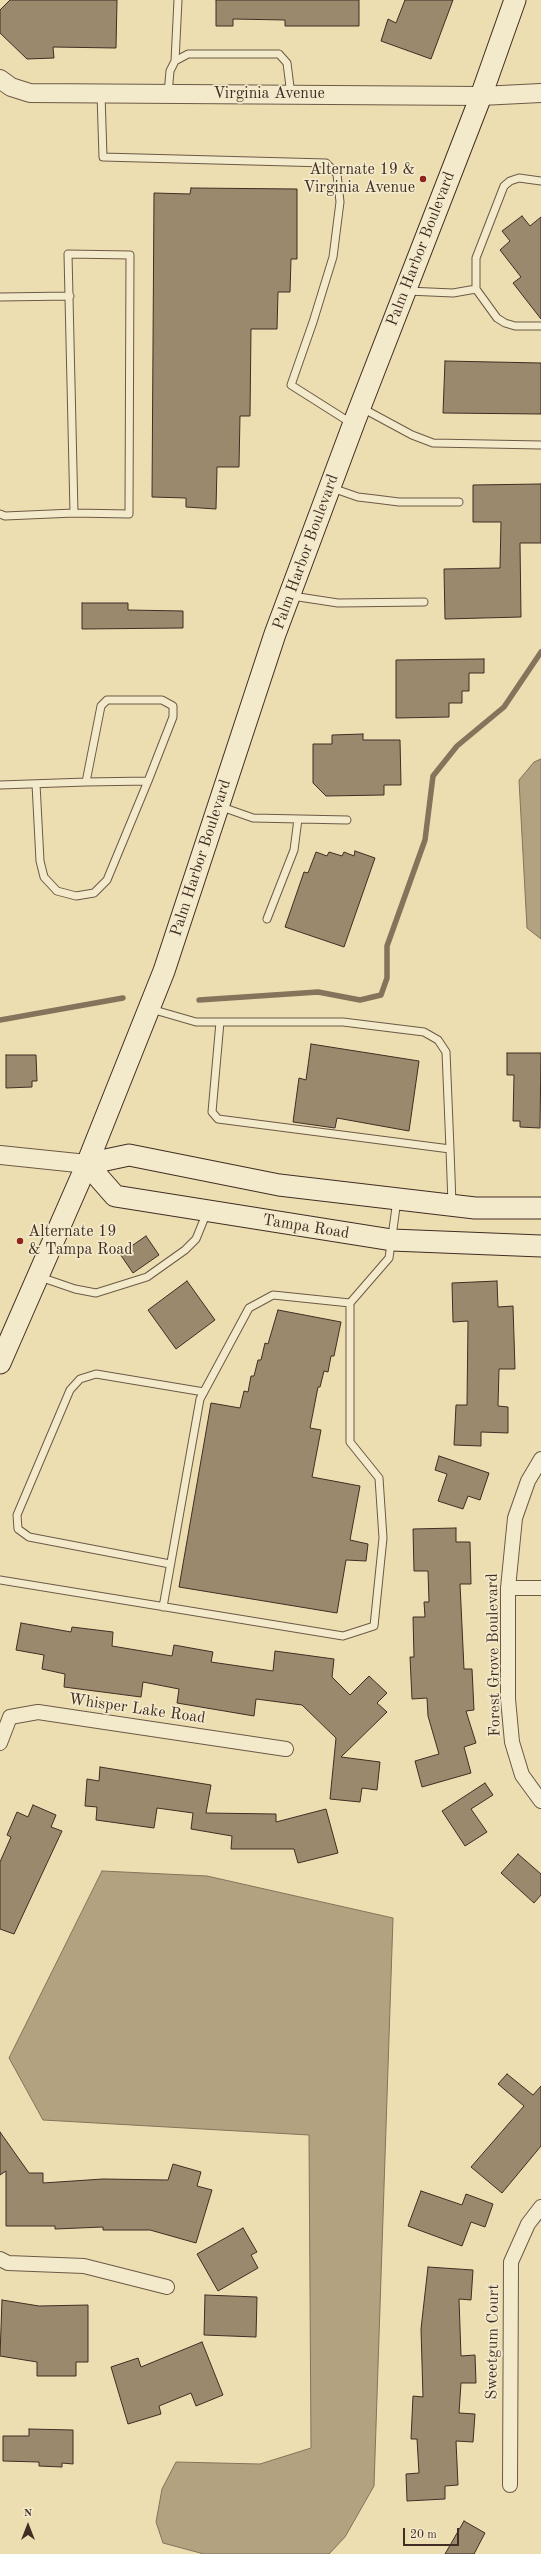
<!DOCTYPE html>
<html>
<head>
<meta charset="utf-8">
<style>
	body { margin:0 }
	#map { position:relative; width:541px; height:2554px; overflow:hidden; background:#ecdeb0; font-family:"Old Standard TT",serif }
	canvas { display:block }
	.north { position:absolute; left:8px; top:2506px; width:40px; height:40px; -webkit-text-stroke:3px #f3eacc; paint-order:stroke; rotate:0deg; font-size:11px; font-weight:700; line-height:16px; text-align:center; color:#412d24 }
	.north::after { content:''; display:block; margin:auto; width:14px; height:18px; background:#412d24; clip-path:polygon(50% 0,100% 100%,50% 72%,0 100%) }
	.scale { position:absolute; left:403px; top:2528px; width:56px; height:18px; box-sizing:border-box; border:2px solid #412d24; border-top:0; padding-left:5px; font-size:12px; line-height:14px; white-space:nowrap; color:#412d24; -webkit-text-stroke:3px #f3eacc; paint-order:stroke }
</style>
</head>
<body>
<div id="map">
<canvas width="541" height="2554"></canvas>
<div class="north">N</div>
<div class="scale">20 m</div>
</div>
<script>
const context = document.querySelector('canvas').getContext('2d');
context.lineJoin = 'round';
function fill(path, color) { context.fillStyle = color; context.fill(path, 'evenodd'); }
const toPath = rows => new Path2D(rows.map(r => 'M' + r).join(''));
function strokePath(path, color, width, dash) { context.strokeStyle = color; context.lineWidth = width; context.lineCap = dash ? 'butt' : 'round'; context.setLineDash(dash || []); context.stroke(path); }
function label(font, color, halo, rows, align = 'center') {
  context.font = font + ' "Old Standard TT",serif'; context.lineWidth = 3.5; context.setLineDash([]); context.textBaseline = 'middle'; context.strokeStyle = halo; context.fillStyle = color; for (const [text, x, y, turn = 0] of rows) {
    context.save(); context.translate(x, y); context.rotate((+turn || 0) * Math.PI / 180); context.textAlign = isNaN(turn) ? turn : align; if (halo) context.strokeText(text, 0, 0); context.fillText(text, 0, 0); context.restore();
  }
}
const water = toPath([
	[541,759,541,939,527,928,519,780,534,762,541,759],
	[102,1871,207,1876,393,1918,374,2486,345,2537,329,2554,204,2554,163,2543,156,2522,162,2489,176,2462,260,2464,311,2448,309,2135,43,2120,9,2058,102,1871]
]);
fill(water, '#b2a280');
strokePath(water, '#85735b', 1);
strokePath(toPath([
	[199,1000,318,992,360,1000,381,995,387,978,387,946,425,840,433,776,457,746,504,707,541,652],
	[0,1020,123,998]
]), '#85735b', 5.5);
const building = toPath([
	[10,0,117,0,116,48,53,47,54,58,27,59,0,33,0,10,10,0],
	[216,0,359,0,359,26,285,26,285,20,233,19,233,26,216,26,216,0],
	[405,0,453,0,431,59,381,41,388,19,396,23,405,0],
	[191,188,297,189,297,259,291,259,290,292,278,292,277,329,251,329,250,416,240,416,239,467,217,467,216,509,186,507,186,498,152,497,154,193,190,194,191,188],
	[522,216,530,226,541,217,541,319,513,283,521,277,500,250,510,241,502,231,522,216],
	[445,361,541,363,541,414,443,413,445,361],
	[541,484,541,543,520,543,521,617,445,619,444,569,500,568,501,522,473,522,473,485,541,484],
	[82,603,128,603,128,610,183,611,183,628,82,629,82,603],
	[484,659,484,673,469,673,469,691,462,691,462,703,449,703,449,717,396,718,396,660,484,659],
	[363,734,363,740,400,740,401,785,384,785,384,795,326,796,313,783,313,744,332,744,332,735,363,734],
	[355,851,375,858,344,947,285,927,304,872,308,873,316,852,327,856,329,852,342,856,344,852,354,856,355,851],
	[311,1044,419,1061,409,1131,337,1118,335,1128,293,1122,299,1078,306,1080,311,1044],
	[507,1053,541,1053,540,1128,520,1127,520,1121,513,1121,514,1075,507,1075,507,1053],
	[6,1055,36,1055,37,1081,32,1081,32,1087,6,1088,6,1055],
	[146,1236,159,1255,133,1273,120,1254,146,1236],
	[187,1281,215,1320,176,1349,148,1310,187,1281],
	[497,1281,498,1307,513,1306,515,1369,499,1369,498,1406,508,1407,508,1433,481,1432,481,1446,454,1445,456,1405,467,1405,468,1321,453,1322,452,1283,497,1281],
	[278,1310,341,1322,334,1356,331,1356,328,1372,324,1371,320,1387,318,1387,310,1428,321,1430,312,1477,360,1486,350,1540,368,1544,366,1561,346,1560,337,1613,179,1587,211,1403,240,1408,244,1391,248,1392,251,1376,254,1376,258,1360,261,1360,265,1343,268,1344,278,1310],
	[439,1456,489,1473,480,1500,468,1496,463,1509,438,1501,447,1474,435,1470,439,1456],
	[456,1528,456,1542,470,1542,471,1584,460,1584,464,1669,472,1669,474,1710,466,1711,476,1743,464,1747,471,1773,422,1787,415,1761,439,1754,428,1716,427,1698,412,1699,410,1657,414,1657,413,1617,425,1617,424,1602,429,1602,428,1571,414,1571,413,1529,456,1528],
	[21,1623,71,1632,72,1627,113,1632,112,1646,172,1656,174,1645,213,1652,211,1662,273,1671,275,1651,334,1659,332,1677,350,1695,369,1676,387,1693,377,1703,387,1712,341,1757,380,1762,377,1790,362,1788,360,1802,330,1799,336,1738,302,1705,256,1699,254,1716,177,1703,179,1689,143,1682,141,1697,64,1687,65,1674,42,1669,44,1655,16,1650,21,1623],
	[100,1767,211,1785,206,1813,276,1814,276,1822,326,1809,338,1853,298,1863,294,1849,231,1849,232,1836,191,1829,193,1813,157,1808,154,1828,96,1820,97,1807,85,1806,87,1779,99,1781,100,1767],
	[485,1783,493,1795,471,1809,487,1832,465,1846,442,1811,485,1783],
	[33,1805,56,1815,51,1827,62,1831,14,1934,0,1929,0,1862,11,1837,7,1835,17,1812,28,1817,33,1805],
	[518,1854,541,1874,541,1895,534,1903,501,1873,518,1854],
	[507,2074,533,2095,541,2086,541,2146,502,2193,471,2167,524,2106,498,2084,507,2074],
	[0,2132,29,2173,43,2173,43,2183,103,2179,168,2180,173,2164,201,2172,197,2186,212,2190,196,2243,150,2230,103,2230,103,2227,55,2229,55,2226,6,2226,6,2171,0,2175,0,2132],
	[421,2191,462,2205,466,2194,493,2204,485,2227,471,2222,462,2246,408,2226,421,2191],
	[243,2228,257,2252,251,2255,258,2268,218,2291,197,2254,243,2228],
	[428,2267,473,2270,471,2300,459,2299,461,2356,475,2355,476,2383,461,2383,459,2413,475,2414,473,2442,456,2441,458,2485,445,2486,445,2499,407,2501,406,2474,419,2473,417,2439,411,2439,413,2396,423,2397,421,2329,428,2267],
	[205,2295,257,2297,256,2337,204,2335,205,2295],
	[2,2300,39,2306,88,2305,88,2362,76,2362,76,2376,37,2376,37,2362,0,2356,2,2300],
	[202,2342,223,2395,196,2406,191,2393,159,2406,161,2414,128,2424,111,2367,138,2358,141,2367,202,2342],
	[29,2429,73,2430,73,2464,62,2463,62,2467,39,2466,39,2462,3,2461,3,2436,29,2436,29,2429],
	[464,2521,485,2533,474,2554,445,2554,464,2521]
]);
fill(building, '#9a896d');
strokePath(building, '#412d24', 1);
const service = toPath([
	[175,61,178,0],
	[101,94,103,157,326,163,337,174,340,202,333,257,313,322,291,385,351,423],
	[168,94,170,71,175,61,188,54,279,54,287,63,291,95],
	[476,289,476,258,504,186,510,181,519,178,541,181],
	[407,291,453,293,476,289,497,318,505,323,515,326,541,326],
	[0,297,70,296],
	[362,408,412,435,433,443,541,445],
	[332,488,358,497,375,499,399,502,459,502],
	[0,514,5,516,74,513,68,254,130,255,129,514,74,513],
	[292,596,338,603,424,602],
	[36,784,40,861,44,877,57,891,76,896,94,893,107,880,148,781],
	[0,785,86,782,148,781,173,717,173,706,162,700,107,700,101,706,86,782],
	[219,806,253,818,347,820],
	[267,919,294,850,298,819],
	[151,1009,196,1022,220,1022,212,1112,218,1119,450,1149,452,1204],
	[220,1022,343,1022,424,1032,438,1040,446,1052,450,1149],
	[40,1277,75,1289,96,1293,147,1277,185,1250,196,1239,207,1212],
	[170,1564,29,1537,18,1529,17,1515,70,1390,80,1379,96,1374,204,1392],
	[0,1580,343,1636,374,1626,383,1538,379,1478,350,1442,350,1303,389,1258,397,1200],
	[163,1607,200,1399,249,1308,273,1295,350,1303]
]);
const minor = toPath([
	[541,1459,528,1481,515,1518,508,1588,508,1699,512,1742,522,1775,541,1801],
	[508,1588,541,1588],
	[0,1743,10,1717,38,1712,286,1749],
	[0,2259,8,2263,84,2266,167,2287],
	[510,2485,511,2262,528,2224,541,2207]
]);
const tertiary = toPath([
	[0,79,11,87,30,93,481,96,541,93],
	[0,1155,87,1164]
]);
const secondary = toPath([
	[87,1164,115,1196,392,1240,541,1246],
	[87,1164,129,1155,279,1185,475,1208,541,1208],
	[0,1363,87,1164,164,971,275,634,355,420,481,96,515,0]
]);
strokePath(service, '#6c5947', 9);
strokePath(minor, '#6c5947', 16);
strokePath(tertiary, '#6c5947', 20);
strokePath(secondary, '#412d24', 23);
strokePath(service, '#f3eacc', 7);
strokePath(minor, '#f3eacc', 14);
strokePath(tertiary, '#f3eacc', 18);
strokePath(secondary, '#f3eacc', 21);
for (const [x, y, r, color] of [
	[423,179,4,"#8f2418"],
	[20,1241,4,"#8f2418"]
]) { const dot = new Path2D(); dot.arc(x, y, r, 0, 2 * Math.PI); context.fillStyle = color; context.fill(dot); strokePath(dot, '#f3eacc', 1.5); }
label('16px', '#412d24', '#f3eacc', [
	["Virginia Avenue",269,94],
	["Palm Harbor Boulevard",421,249,-69],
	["Palm Harbor Boulevard",306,552,-70],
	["Palm Harbor Boulevard",201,858,-72],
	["Tampa Road",306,1227,9],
	["Forest Grove Boulevard",494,1655,-91],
	["Whisper Lake Road",137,1709,8],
	["Sweetgum Court",493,2342,-89]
]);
label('16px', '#412d24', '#f3eacc', [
	["Alternate 19 &",415,170],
	["Virginia Avenue",415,188],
	["Alternate 19",28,1232,"left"],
	["& Tampa Road",28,1250,"left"]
], 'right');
</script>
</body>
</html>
